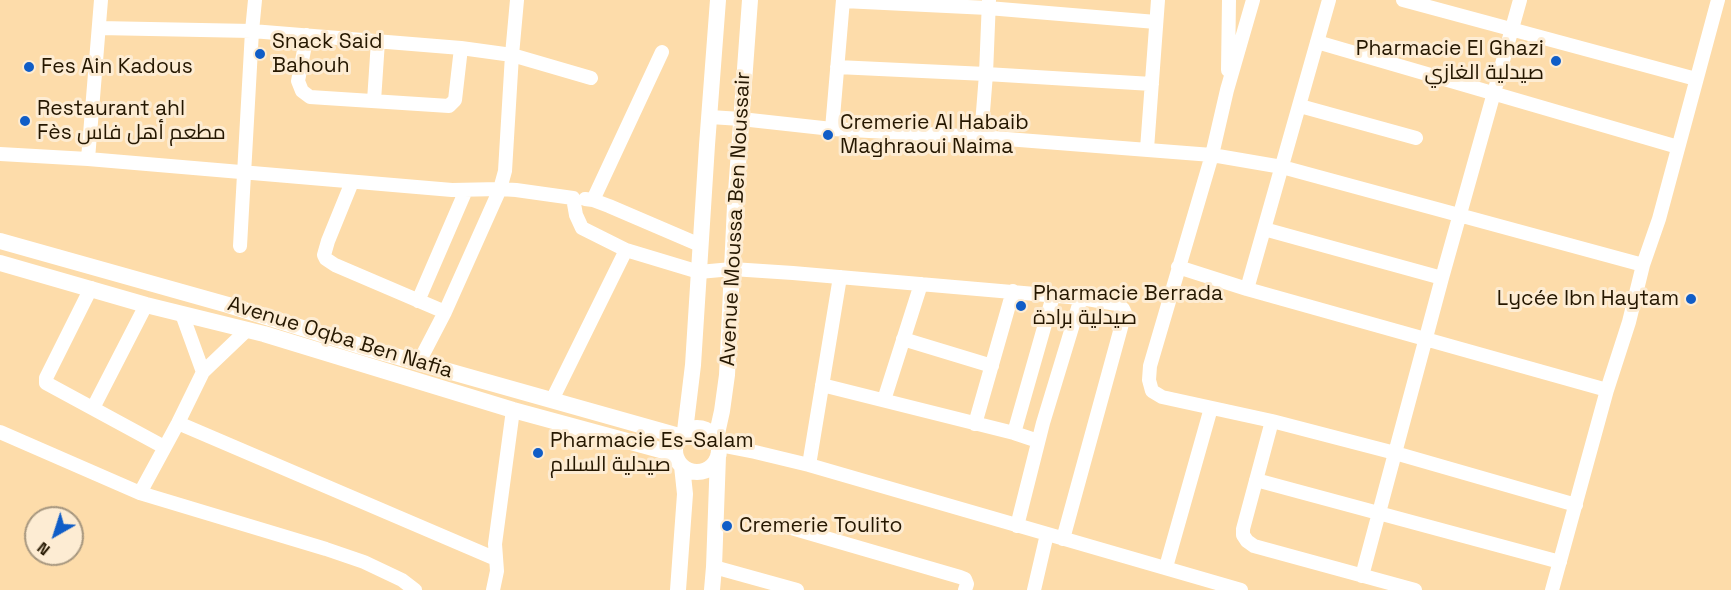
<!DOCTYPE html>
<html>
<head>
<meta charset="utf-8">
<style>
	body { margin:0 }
	#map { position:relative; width:1731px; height:590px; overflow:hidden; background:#fddcaa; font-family:"Space Grotesk",sans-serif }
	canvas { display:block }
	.north { position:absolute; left:24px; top:506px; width:60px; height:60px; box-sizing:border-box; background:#fdecd3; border:2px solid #a7977f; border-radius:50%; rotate:219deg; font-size:16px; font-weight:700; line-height:24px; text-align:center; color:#251700 }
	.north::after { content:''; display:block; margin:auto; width:21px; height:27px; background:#105dc7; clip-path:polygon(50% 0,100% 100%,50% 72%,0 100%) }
</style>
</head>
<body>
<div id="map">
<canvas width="1731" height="590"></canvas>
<div class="north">N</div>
</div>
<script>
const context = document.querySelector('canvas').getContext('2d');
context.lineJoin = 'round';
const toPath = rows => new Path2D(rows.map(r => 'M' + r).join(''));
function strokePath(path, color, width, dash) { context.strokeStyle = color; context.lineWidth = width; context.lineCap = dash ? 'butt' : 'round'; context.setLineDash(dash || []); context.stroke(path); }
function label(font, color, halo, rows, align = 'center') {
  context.font = font + ' "Space Grotesk",Cairo,sans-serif'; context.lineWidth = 6; context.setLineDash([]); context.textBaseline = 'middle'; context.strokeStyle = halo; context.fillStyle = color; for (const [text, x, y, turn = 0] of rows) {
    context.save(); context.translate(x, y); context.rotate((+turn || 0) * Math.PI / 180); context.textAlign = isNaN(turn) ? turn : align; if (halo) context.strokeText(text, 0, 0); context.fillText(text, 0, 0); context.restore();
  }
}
strokePath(toPath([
	[1253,0,1227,90,1212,155,1150,366,1149,380,1152,391,1162,397,1272,421,1395,453,1576,505],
	[1403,0,1696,79],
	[843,1,988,8,1156,22],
	[99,28,252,31,461,48,512,55,591,78],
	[307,35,298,81,302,91,310,97,449,106,455,100,461,48],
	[1317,42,1678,147],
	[837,67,986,74,1152,84],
	[1228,70,1229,0],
	[374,101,378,41],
	[1300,106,1416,138],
	[710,117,741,119,832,129,981,137,1212,155,1282,167,1643,265],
	[832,129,843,0],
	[981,137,986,74,989,0],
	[1147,149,1158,0],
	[0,154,88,159,452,190,500,189,505,171,512,55,517,0],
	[88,159,101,0],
	[352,182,328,241,324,255,326,259,335,265,445,312],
	[585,199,593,200,609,206,700,245],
	[593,200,662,52],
	[1264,229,1442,278],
	[240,246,252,31,255,0],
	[1178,267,1247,289,1607,390],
	[91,288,46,378,46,383,164,447],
	[1247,289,1329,0],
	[418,301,466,190],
	[182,314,203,372],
	[903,339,992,366],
	[419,362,445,312,500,189,516,190,573,198,576,215,582,228,626,250],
	[822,385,1014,433,1038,441],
	[552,400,626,250,699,272,732,269,793,273,1081,298,1117,304,1123,309,1125,313,1063,539],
	[884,400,921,284],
	[93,408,146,305],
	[1272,421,1243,529,1243,535,1247,541,1254,546,1415,590],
	[178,423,496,559],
	[975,424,1013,291],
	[0,432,140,493,326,549,364,562,402,580,415,590],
	[1014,433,1053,296],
	[719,445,755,452,809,465,1241,590],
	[809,465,840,277],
	[1256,480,1560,562],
	[140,493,178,423,203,372,247,330],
	[781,525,960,577,965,579,967,584,965,590],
	[1017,526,1043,423,1081,298],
	[714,567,797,590],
	[1166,567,1211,408],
	[1362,576,1442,278,1520,0],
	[493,590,497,571,495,544,513,410],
	[1034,590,1047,534],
	[1552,590,1607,390,1629,322,1643,265,1659,219,1718,0]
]), '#fff', 14);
strokePath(toPath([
	[0,241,228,305,370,349,679,436],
	[0,263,146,305,264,334,513,410,675,454],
	'675 450a22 22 0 1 1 44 0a22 22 0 1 1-44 0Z',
	[685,431,693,365,707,145,718,0],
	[716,438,722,411,727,375,735,206,750,0],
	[678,590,685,494,682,466],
	[712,590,714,567,718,456]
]), '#fff', 16);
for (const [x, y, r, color] of [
	[260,54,6,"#105dc7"],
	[1556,61,6,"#105dc7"],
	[29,67,6,"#105dc7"],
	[25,121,6,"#105dc7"],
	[828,135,6,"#105dc7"],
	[1691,299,6,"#105dc7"],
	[1021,306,6,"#105dc7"],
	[538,453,6,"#105dc7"],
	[727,526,6,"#105dc7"]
]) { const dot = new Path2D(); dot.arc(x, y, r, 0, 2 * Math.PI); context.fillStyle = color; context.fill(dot); strokePath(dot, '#fdecd3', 2); }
label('21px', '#251700', '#fdecd3', [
	["Snack Said",272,42],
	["Bahouh",272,66],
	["Pharmacie El Ghazi",1544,49,"right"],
	["صيدلية الغازي",1544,73,"right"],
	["Fes Ain Kadous",41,67],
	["Restaurant ahl",37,109],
	["Fès مطعم أهل فاس",37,133],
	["Cremerie Al Habaib",840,123],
	["Maghraoui Naima",840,147],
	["Pharmacie Berrada",1033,294],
	["صيدلية برادة",1033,318],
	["Lycée Ibn Haytam",1679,299,"right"],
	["Pharmacie Es-Salam",550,441],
	["صيدلية السلام",550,465],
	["Cremerie Toulito",739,526]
], 'left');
label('21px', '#251700', '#fdecd3', [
	["Avenue Moussa Ben Noussair",736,219,-87],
	["Avenue Oqba Ben Nafia",340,338,17]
]);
</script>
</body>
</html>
